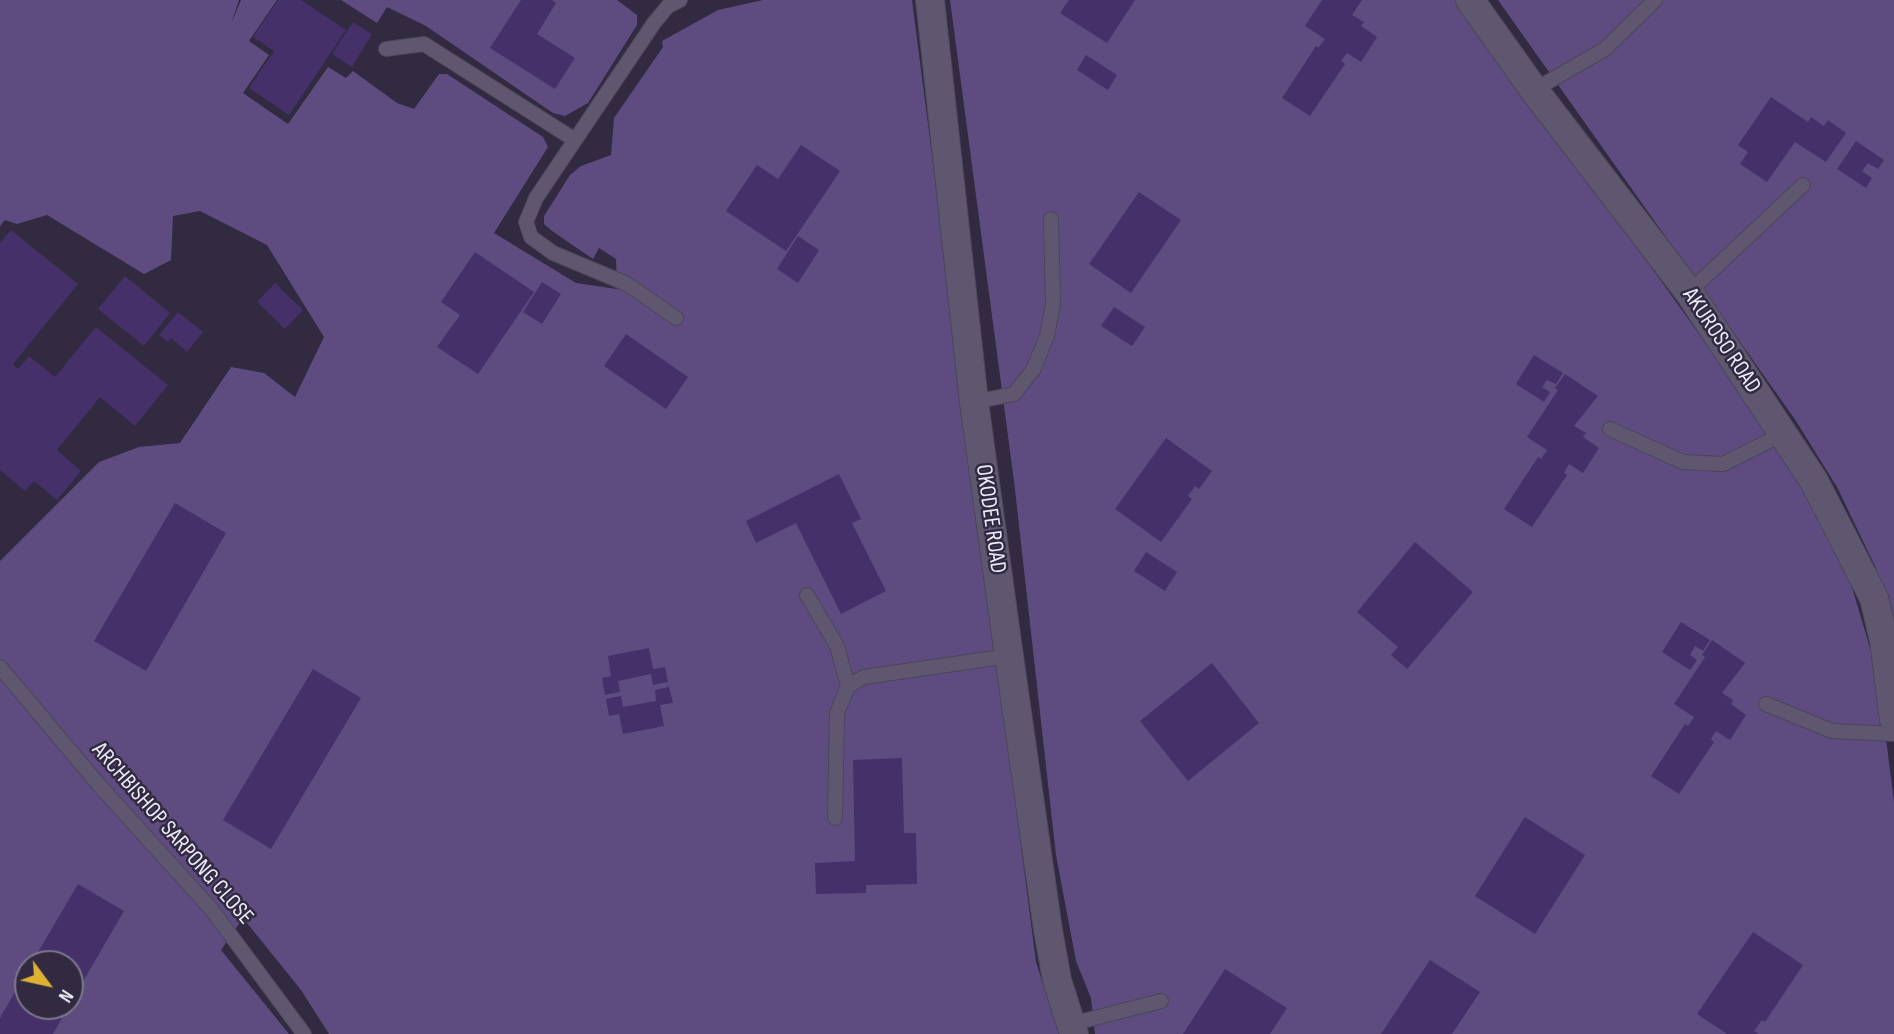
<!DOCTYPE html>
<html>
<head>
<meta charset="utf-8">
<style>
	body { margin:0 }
	#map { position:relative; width:1894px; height:1034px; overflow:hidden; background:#312a40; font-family:"Sofia Sans Condensed",sans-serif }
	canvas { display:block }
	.north { position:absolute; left:14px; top:950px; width:70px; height:70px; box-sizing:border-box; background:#312a40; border:2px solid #7d778a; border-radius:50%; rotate:123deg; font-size:19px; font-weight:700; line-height:28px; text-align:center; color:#eeeaf9 }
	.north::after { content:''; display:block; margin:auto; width:24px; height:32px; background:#ddb133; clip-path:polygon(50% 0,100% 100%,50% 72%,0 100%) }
</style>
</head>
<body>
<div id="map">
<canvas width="1894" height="1034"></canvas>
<div class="north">N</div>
</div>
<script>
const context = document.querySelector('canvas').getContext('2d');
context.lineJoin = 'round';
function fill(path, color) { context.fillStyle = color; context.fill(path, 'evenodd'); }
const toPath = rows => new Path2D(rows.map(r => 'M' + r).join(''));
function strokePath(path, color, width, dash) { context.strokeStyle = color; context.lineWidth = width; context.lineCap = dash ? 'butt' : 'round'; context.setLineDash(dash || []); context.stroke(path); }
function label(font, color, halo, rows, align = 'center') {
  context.font = font + ' "Sofia Sans Condensed",sans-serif'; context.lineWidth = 5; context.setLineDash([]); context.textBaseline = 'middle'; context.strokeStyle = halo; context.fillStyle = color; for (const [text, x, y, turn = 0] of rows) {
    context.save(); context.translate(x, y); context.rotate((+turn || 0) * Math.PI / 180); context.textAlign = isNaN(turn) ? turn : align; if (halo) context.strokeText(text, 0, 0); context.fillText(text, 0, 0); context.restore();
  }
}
fill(toPath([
	[0,0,239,0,231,24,241,0,277,0,249,41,269,55,243,93,288,124,328,67,346,78,353,71,397,103,414,109,439,74,447,74,543,137,548,147,494,233,576,283,617,289,616,259,599,248,593,259,552,231,544,224,544,216,570,175,581,166,611,155,614,118,663,47,662,41,718,10,763,0,912,0,1036,962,1059,1034,329,1034,301,990,243,918,221,950,289,1034,0,1034,0,561,99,462,139,447,180,443,231,367,264,373,295,397,324,337,267,245,200,211,173,216,171,260,144,274,47,215,17,224,5,220,0,226],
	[28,964,70,964,70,1006,28,1006],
	[341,0,617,0,637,15,637,25,588,103,565,116,553,113,426,26,387,7,377,23],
	[950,0,1460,0,1782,450,1846,567,1878,675,1894,802,1894,1034,1095,1034,1091,998,1076,961,1056,855,1014,481],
	[1498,0,1894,0,1894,623,1875,566,1837,487,1796,421]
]), '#5e4c80');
fill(toPath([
	[278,0,301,0,346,30,289,115,249,88,274,51,253,37],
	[521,0,552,0,556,3,537,34,575,58,555,89,490,48],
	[1069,0,1135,0,1107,43,1060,13],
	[1322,0,1362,0,1352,15,1364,22,1361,26,1377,37,1361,62,1347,53,1341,61,1345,64,1310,116,1282,98,1316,46,1318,48,1325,39,1305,26],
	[353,22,372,34,352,67,332,54],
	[1086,55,1117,75,1108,90,1077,70],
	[1771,97,1808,122,1811,117,1824,126,1828,120,1846,133,1826,162,1795,142,1767,182,1740,164,1748,152,1738,145],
	[1856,141,1884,160,1878,169,1868,163,1862,171,1872,178,1866,188,1837,169],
	[801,145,840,171,786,251,726,211,757,165,778,179],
	[1139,192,1181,220,1131,293,1089,264],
	[11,230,78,284,13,364,18,369,29,356,55,377,96,327,168,385,135,426,100,397,57,450,81,471,57,500,34,481,25,491,0,470,0,243],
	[798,236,819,250,798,283,777,269],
	[475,252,534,292,478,374,437,347,460,315,441,302],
	[125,276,170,313,144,346,98,309],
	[542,282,561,294,542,324,523,312],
	[275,283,303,310,285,329,257,302],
	[1114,307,1145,327,1132,346,1101,326],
	[178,312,203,332,187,352,171,338,168,342,159,335],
	[626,334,688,377,666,409,604,366],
	[1534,355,1563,373,1556,384,1547,380,1542,387,1550,392,1544,402,1516,384],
	[1565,374,1598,396,1574,426,1586,433,1583,437,1599,448,1583,473,1569,464,1564,473,1567,475,1532,527,1504,509,1538,457,1541,459,1547,450,1527,437,1558,390,1555,388],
	[1166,438,1212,471,1199,489,1195,486,1188,496,1192,499,1161,542,1115,509],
	[839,474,861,519,852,523,886,591,841,614,796,523,756,543,746,521],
	[175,503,226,533,146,671,94,641],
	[1415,542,1473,592,1407,669,1391,655,1398,647,1357,612],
	[1146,552,1177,572,1165,591,1134,571],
	[1681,622,1710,640,1703,651,1695,646,1690,655,1697,660,1690,670,1662,652],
	[1712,640,1745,663,1722,693,1733,700,1731,704,1746,715,1730,740,1716,731,1711,739,1714,742,1679,794,1651,776,1685,724,1688,726,1694,717,1674,704,1705,657,1702,655],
	[649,648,653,669,665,667,668,682,653,685,651,674,618,681,620,692,605,695,602,678,611,676,608,656],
	[1212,663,1259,723,1188,781,1140,721],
	[313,669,361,698,271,849,223,820],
	[669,687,673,703,660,705,664,726,623,734,619,714,609,716,606,699,621,696,623,707,656,701,655,690],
	[902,758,904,833,916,833,917,884,866,885,866,893,816,894,815,863,855,861,853,760],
	[1525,817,1585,855,1535,934,1475,896],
	[78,884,124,911,70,1004,70,964,31,964],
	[1753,932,1803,965,1765,1022,1762,1020,1754,1031,1759,1034,1727,1034,1697,1014],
	[1430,960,1480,992,1452,1034,1381,1034],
	[28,969,28,1006,69,1006,53,1034,0,1034,0,1018],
	[1225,969,1287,1008,1270,1034,1183,1034]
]), '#453069');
const service = toPath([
	[386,49,424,44,575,140],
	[1534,90,1605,49,1655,0],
	[1689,292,1803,185],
	[676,318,627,284,553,253,531,237,526,222,536,198,654,23,668,6,680,0],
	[974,402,1014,394,1033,370,1047,336,1053,304,1051,219],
	[1610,429,1683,462,1723,464,1783,434],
	[807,595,837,646,848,686],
	[0,667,99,785,212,910,304,1034],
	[1766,704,1832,731,1894,734],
	[835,818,837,713,848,686,864,677,1009,656],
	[1071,1024,1161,1001]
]);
const minor = toPath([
	[930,0,974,402,1009,656,1048,930,1057,980,1074,1034],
	[1470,0,1534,90,1689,292,1814,481,1874,598,1884,640,1894,720]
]);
strokePath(service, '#4c4659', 16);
strokePath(minor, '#4c4659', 30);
strokePath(service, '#5f5770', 14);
strokePath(minor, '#5f5770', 28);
label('23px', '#eeeaf9', '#312a40', [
	["AKUROSO ROAD",1721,341,56],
	["OKODEE ROAD",990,519,82],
	["ARCHBISHOP SARPONG CLOSE",172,834,49]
]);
</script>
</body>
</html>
